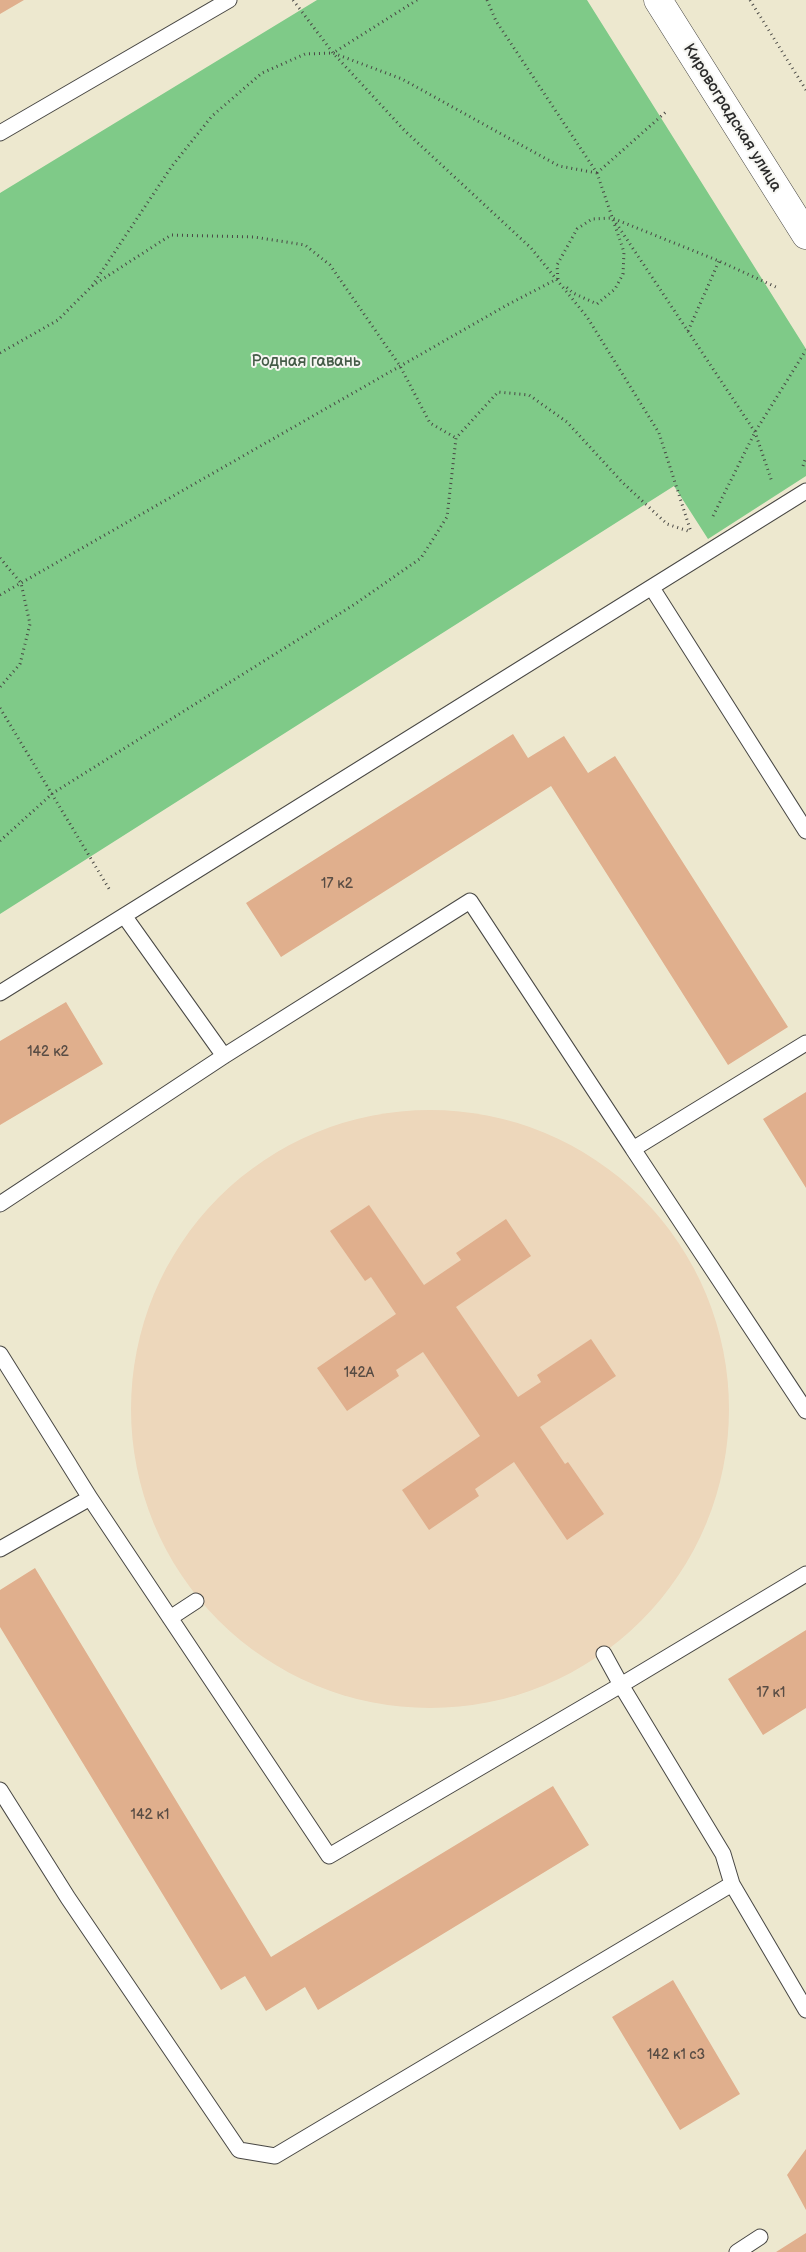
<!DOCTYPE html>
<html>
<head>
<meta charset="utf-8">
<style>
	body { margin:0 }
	canvas { display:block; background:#ede8cf }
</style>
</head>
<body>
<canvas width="806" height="2252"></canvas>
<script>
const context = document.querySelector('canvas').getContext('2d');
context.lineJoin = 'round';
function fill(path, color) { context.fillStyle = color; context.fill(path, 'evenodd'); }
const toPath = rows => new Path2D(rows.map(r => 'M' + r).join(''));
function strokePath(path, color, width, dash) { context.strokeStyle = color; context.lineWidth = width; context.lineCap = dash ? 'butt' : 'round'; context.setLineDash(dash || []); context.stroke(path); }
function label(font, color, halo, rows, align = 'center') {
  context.font = font + ' "Balsamiq Sans",sans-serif'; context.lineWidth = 4; context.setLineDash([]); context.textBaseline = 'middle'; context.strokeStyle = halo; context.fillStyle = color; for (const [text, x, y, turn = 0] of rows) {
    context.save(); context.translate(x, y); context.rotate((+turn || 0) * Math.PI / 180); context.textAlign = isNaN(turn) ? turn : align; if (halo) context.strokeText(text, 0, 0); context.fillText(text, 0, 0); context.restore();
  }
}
fill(toPath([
	'131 1409a299 299 0 1 1 598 0a299 299 0 1 1-598 0Z'
]), '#edd7bb');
fill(toPath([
	[317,0,587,0,806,349,806,476,708,539,674,486,0,914,0,193]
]), '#7fca88');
fill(toPath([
	[0,0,24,0,0,14],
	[513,734,528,758,564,736,588,773,615,756,788,1027,728,1065,551,786,281,957,246,903],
	[66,1002,103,1064,0,1125,0,1041],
	[806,1092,806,1188,763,1119],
	[369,1205,424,1285,461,1260,456,1253,506,1219,531,1256,456,1307,518,1397,541,1382,537,1375,591,1339,616,1376,540,1427,565,1464,568,1462,604,1514,567,1540,514,1462,475,1489,479,1496,429,1530,402,1490,480,1436,423,1352,396,1370,399,1376,347,1411,317,1368,396,1314,371,1277,365,1281,330,1231],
	[35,1568,271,1957,553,1786,589,1845,318,2010,305,1987,266,2011,245,1976,221,1990,0,1627,0,1590],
	[806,1630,806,1708,763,1735,728,1679],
	[673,1980,740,2094,680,2130,612,2017],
	[806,2149,806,2210,787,2175],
	[806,2233,806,2252,776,2252]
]), '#e0af8d');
const service = toPath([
	[0,133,229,0],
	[652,588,806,831],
	[125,917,224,1056],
	[0,993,806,491],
	[806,1043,633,1149,806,1411],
	[0,1204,224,1056,470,901,633,1149],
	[0,1354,90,1498,0,1549],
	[90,1498,329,1856,621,1685,604,1654],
	[170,1618,196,1601],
	[0,1790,68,1898,239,2150,275,2156,732,1884,806,2010],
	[732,1884,723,1854,621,1685,806,1574],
	[737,2252,760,2237]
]);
const tertiary = toPath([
	[658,0,806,235]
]);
strokePath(service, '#484744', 17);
strokePath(tertiary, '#484744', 29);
strokePath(toPath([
	[293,0,333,53,405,131,531,248,587,317,659,433,691,532],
	[417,0,333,53,402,79,559,166,597,173],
	[487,0,496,21,597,173,624,252,623,274,615,289,597,304,573,293,564,285],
	[750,0,806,90],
	[597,173,667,111],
	[616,223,755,432,772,482],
	[558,279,557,265,577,229,592,219,612,218,719,261,778,288],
	[92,286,171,235,254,237,305,245,330,265,400,366,430,423,456,438],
	[688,331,719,261],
	[0,353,58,320,92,286,172,166,212,116,262,73,305,54,333,53],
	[803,466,806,457],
	[713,516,755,432,806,350],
	[0,558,21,583,30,624,20,664,0,687],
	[0,595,507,305,557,279],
	[0,708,111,892],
	[0,841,53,793,355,604,421,558,447,517,456,438,498,392,529,395,567,422,622,482,667,524,691,532]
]), '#484744', 3, [1, 4]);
strokePath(service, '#fff', 15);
strokePath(tertiary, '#fff', 28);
label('14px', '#584c44', null, [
	["17 к2",337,884],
	["142 к2",48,1052],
	["142А",359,1373],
	["17 к1",771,1693],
	["142 к1",150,1815],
	["142 к1 с3",676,2055]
]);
label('16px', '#2b2b2b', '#f6f6f2', [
	["Кировоградская улица",732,118,58]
]);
label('16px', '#445b47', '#f6f6f2', [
	["Родная гавань",306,362]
]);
</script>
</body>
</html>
